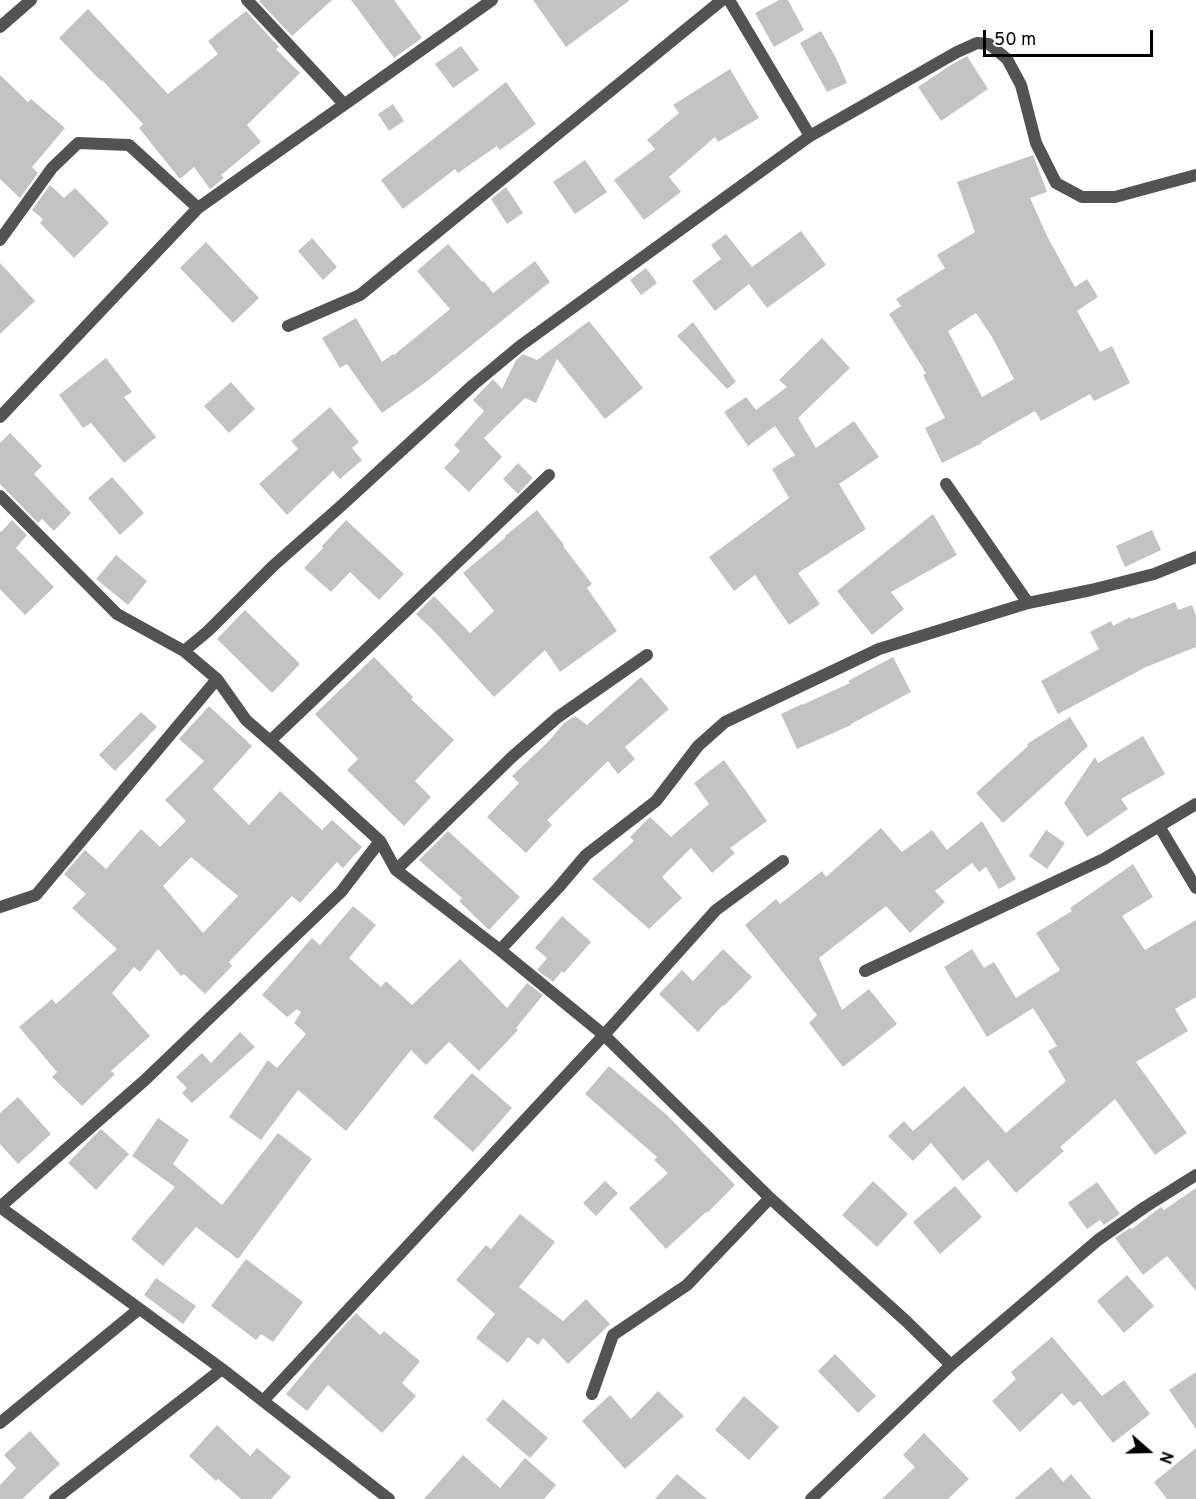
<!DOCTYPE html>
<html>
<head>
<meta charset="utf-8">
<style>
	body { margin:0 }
	#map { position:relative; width:1196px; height:1499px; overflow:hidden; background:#fff; font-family:Overpass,sans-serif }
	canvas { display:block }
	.north { position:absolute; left:1118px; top:1421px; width:60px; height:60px; -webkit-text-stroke:4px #fff; paint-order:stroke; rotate:110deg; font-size:16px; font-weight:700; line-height:24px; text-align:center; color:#000 }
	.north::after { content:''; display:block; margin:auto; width:21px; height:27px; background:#000; clip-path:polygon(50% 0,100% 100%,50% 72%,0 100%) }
	.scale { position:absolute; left:983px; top:30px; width:170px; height:27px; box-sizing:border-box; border:3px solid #000; border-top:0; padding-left:8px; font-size:18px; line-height:21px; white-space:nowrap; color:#000; -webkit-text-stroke:4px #fff; paint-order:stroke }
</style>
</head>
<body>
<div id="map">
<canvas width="1196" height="1499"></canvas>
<div class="north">N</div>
<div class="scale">50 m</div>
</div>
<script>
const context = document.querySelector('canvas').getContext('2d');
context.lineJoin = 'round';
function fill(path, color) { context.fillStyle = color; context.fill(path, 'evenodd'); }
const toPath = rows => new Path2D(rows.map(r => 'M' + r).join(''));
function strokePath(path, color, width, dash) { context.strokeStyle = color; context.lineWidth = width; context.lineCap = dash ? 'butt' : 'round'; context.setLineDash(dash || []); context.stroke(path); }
fill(toPath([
	[261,0,332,0,292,36,259,1],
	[351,0,394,0,422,38,394,58],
	[533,0,630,0,566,47],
	[779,0,788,0,804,30,774,47,755,13],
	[88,9,168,94,218,54,208,41,246,11,279,47,276,49,300,73,247,125,261,142,221,175,224,178,210,189,194,167,180,179,139,128,143,124,102,80,101,81,59,38],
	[821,31,837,60,847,83,827,92,800,43],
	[461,46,479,70,453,88,435,64],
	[967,56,988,89,941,121,918,87,951,65],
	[730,69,759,118,718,142,715,137,669,177,681,192,644,220,614,180,655,149,647,140,679,113,673,105],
	[0,75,28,102,31,99,65,128,32,167,38,173,20,198,0,179],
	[506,82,536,124,500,150,497,146,458,173,455,169,403,209,381,180],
	[393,104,404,121,389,131,378,114],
	[1033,155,1047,192,1030,198,1047,236,1075,287,1087,279,1098,297,1077,311,1100,352,1112,346,1130,383,1094,401,1090,394,1041,421,1035,411,981,442,982,443,942,463,925,428,945,418,923,375,926,373,889,314,901,306,896,299,945,268,937,255,975,232,957,182],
	[976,313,992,337,1014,379,982,397,948,331],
	[585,160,607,192,575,214,553,182],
	[50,185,64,198,75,188,109,223,74,258,40,223,43,219,32,210],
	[506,187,523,213,507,224,491,199],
	[801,231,826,265,767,308,749,284,715,311,692,281,721,259,711,245,726,234,752,267],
	[312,238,337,267,323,280,298,251],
	[206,242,259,298,233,323,180,268],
	[448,244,482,282,484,281,493,293,535,261,550,282,426,382,382,413,347,364,340,368,322,338,356,318,382,362,393,354,394,355,450,309,417,271],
	[0,263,35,301,0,334],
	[646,268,657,283,641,295,630,280],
	[589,321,643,388,605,419,557,359,536,403,525,398,484,438,502,457,469,492,444,468,460,451,454,445,484,411,473,400,493,379,502,389,516,360,523,354,537,360],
	[693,322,736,382,727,389,677,336],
	[822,338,850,368,798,418,816,448,854,421,879,457,839,484,866,529,798,573,820,604,789,625,755,575,734,591,709,557,789,498,772,469,795,455,775,426,748,446,724,412,746,397,756,410,787,387,779,380],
	[106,358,132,392,124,397,156,437,124,463,91,423,83,428,59,395],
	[231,382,255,409,229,433,204,406],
	[330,407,359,442,352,448,362,460,340,479,333,471,287,515,259,484,298,449,291,441],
	[10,433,42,466,34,474,71,513,54,531,42,519,38,523,0,484,0,443],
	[518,463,533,478,518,494,503,479],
	[112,477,144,513,120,535,88,498],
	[537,510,564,545,563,546,592,584,587,588,617,631,560,672,545,650,494,697,433,630,416,614,434,596,470,633,494,611,463,573,506,537,505,536],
	[933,514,957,555,891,592,904,609,872,635,837,591],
	[12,520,27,535,16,548,54,587,25,615,0,589,0,531,1,532],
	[346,520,404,574,379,600,350,572,331,592,304,568,323,548,322,546],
	[1152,530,1161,550,1125,567,1116,546],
	[116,555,147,581,128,605,96,579],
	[1175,602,1178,610,1192,605,1196,616,1196,647,1146,667,1058,714,1041,681,1099,649,1090,632,1111,621,1113,626,1130,617,1131,619],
	[245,610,300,664,272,693,217,639],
	[374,657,413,697,411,699,454,740,415,781,431,797,404,826,347,770,358,759,315,714],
	[893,657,911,692,851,724,851,725,797,749,781,714,802,704,802,705,850,683,848,681],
	[641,677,669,709,625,747,635,759,618,774,608,761,547,820,552,825,526,853,487,817,519,783,512,776,548,742,564,723,575,716,587,725],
	[209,706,252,746,213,789,249,825,280,791,322,830,332,820,362,847,343,868,337,862,300,903,292,896,229,962,232,966,205,994,184,974,181,976,158,949,140,972,134,967,112,993,150,1036,111,1071,115,1074,82,1106,52,1077,57,1072,19,1027,52,999,56,1004,117,949,72,908,86,894,64,874,85,850,106,869,141,829,160,847,186,821,165,800,204,761,179,739],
	[191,857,238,896,203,933,163,886],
	[141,712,157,727,115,771,99,755],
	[1070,717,1088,746,1003,823,976,793,1028,746,1027,744],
	[1143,736,1165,774,1121,799,1128,809,1087,837,1064,803,1095,757,1098,763],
	[724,760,767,821,730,848,735,853,712,873,691,848,662,877,682,898,649,929,592,879,634,841,630,837,650,817,671,837,709,804,694,783],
	[982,821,1016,879,999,889,986,867,979,872,972,863,935,891,945,902,910,933,886,906,819,958,842,1010,869,989,897,1024,843,1067,809,1023,817,1015,745,925,776,899,780,904,822,871,826,877,881,828,902,852,932,830,947,850],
	[1046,830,1065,843,1047,869,1029,856],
	[448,831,520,897,489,930,459,901,462,898,419,860],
	[1133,864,1153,897,1122,916,1145,950,1196,920,1196,997,1175,1009,1188,1031,1136,1062,1187,1133,1155,1155,1115,1099,1060,1147,1064,1151,1016,1193,988,1160,963,1181,931,1143,913,1161,888,1136,904,1121,913,1131,964,1086,1006,1133,1066,1081,1048,1051,1057,1046,1033,1008,987,1037,944,967,972,949,984,968,994,962,1016,998,1060,970,1036,933,1072,911,1070,908],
	[353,906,376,925,349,958,381,987,386,981,412,1005,460,959,507,1008,527,983,543,995,516,1028,518,1030,479,1071,449,1042,426,1065,411,1050,346,1131,298,1090,261,1140,229,1117,268,1060,277,1068,306,1034,294,1023,301,1012,297,1009,287,1017,262,995,312,938,320,945],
	[562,916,591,942,564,973,562,971,553,982,537,970,547,958,535,948],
	[723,949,752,977,724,1006,723,1005,698,1032,659,994,682,970,693,981],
	[240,1032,255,1047,192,1103,182,1093,187,1088,176,1077,202,1053,211,1063],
	[609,1066,668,1116,735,1185,707,1213,706,1212,666,1249,629,1208,668,1173,654,1160,657,1157,585,1094],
	[472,1073,512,1108,473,1152,433,1117],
	[18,1097,51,1134,18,1164,0,1144,0,1113],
	[158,1118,189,1140,173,1164,222,1205,278,1133,312,1159,238,1259,196,1227,163,1266,131,1239,175,1187,132,1156],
	[101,1129,129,1154,96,1190,68,1163,91,1139],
	[605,1181,618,1193,596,1216,583,1203],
	[873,1181,908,1214,877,1247,842,1215],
	[1097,1182,1120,1214,1104,1225,1100,1220,1087,1229,1068,1203],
	[955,1186,982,1217,940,1254,913,1222],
	[1196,1188,1196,1291,1167,1256,1143,1275,1115,1238,1130,1228,1132,1229,1161,1207,1164,1210],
	[520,1214,555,1242,519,1287,563,1321,586,1299,610,1324,568,1364,543,1338,538,1345,528,1337,508,1363,476,1338,495,1314,456,1280,486,1245,491,1249],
	[246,1259,303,1302,273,1342,261,1334,256,1340,211,1306],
	[1127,1275,1154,1306,1124,1333,1097,1301],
	[156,1278,196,1306,183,1324,144,1295],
	[356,1313,380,1335,384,1331,420,1361,402,1383,416,1396,382,1433,328,1385,307,1411,286,1394,333,1338],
	[1052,1337,1102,1396,1124,1380,1150,1414,1113,1443,1080,1401,1073,1406,1062,1393,1020,1432,992,1401,1016,1379,1011,1372],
	[835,1354,876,1396,858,1413,818,1371],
	[1196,1372,1196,1429,1169,1390],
	[658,1391,684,1416,625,1469,582,1421,610,1395,631,1419],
	[744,1396,779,1427,749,1460,715,1430],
	[503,1399,548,1438,530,1458,486,1420],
	[217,1425,250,1456,257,1448,291,1477,271,1499,241,1499,218,1479,216,1481,189,1456],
	[30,1431,60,1464,22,1499,0,1499,0,1485,16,1468,4,1455],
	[924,1433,969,1479,948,1499,882,1499,915,1467,903,1455],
	[1196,1448,1196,1499,1167,1499,1154,1482],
	[463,1455,500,1488,525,1458,556,1485,544,1499,424,1499],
	[1051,1467,1063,1482,1071,1474,1092,1499,1014,1499],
	[677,1474,707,1499,655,1499]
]), '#c3c3c3');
strokePath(toPath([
	[247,0,344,104],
	[729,0,810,136],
	[0,27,31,0],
	[0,240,52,168,78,143,129,145,198,208,492,0],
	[288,326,360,295,722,0],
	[0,417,198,208],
	[946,484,1028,603],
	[0,496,117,614,184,651,217,679,246,720,278,748,380,841,396,870,500,950,604,1035,770,1198,906,1321,951,1365],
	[184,651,208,631,273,566,341,506,473,385,520,346,810,136,957,52,977,43,989,44,1007,59,1021,85,1036,143,1056,183,1082,197,1115,197,1196,175],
	[270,741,549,475],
	[1159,826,1196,888],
	[396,870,512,757,558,717,647,655],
	[0,907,36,895,217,679],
	[500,950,558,888,586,855,656,801,698,746,725,722,879,649,1028,603,1091,590,1154,574,1196,557],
	[865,971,1104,859,1196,804],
	[0,1207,145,1080,341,892,380,841],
	[0,1207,222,1369,389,1499],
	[592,1394,613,1335,687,1285,770,1198],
	[263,1401,604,1035,716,910,783,861],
	[0,1423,139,1309],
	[55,1499,222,1369],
	[811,1499,951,1365,1098,1240,1145,1207,1196,1175]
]), '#535353', 12);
</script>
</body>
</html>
